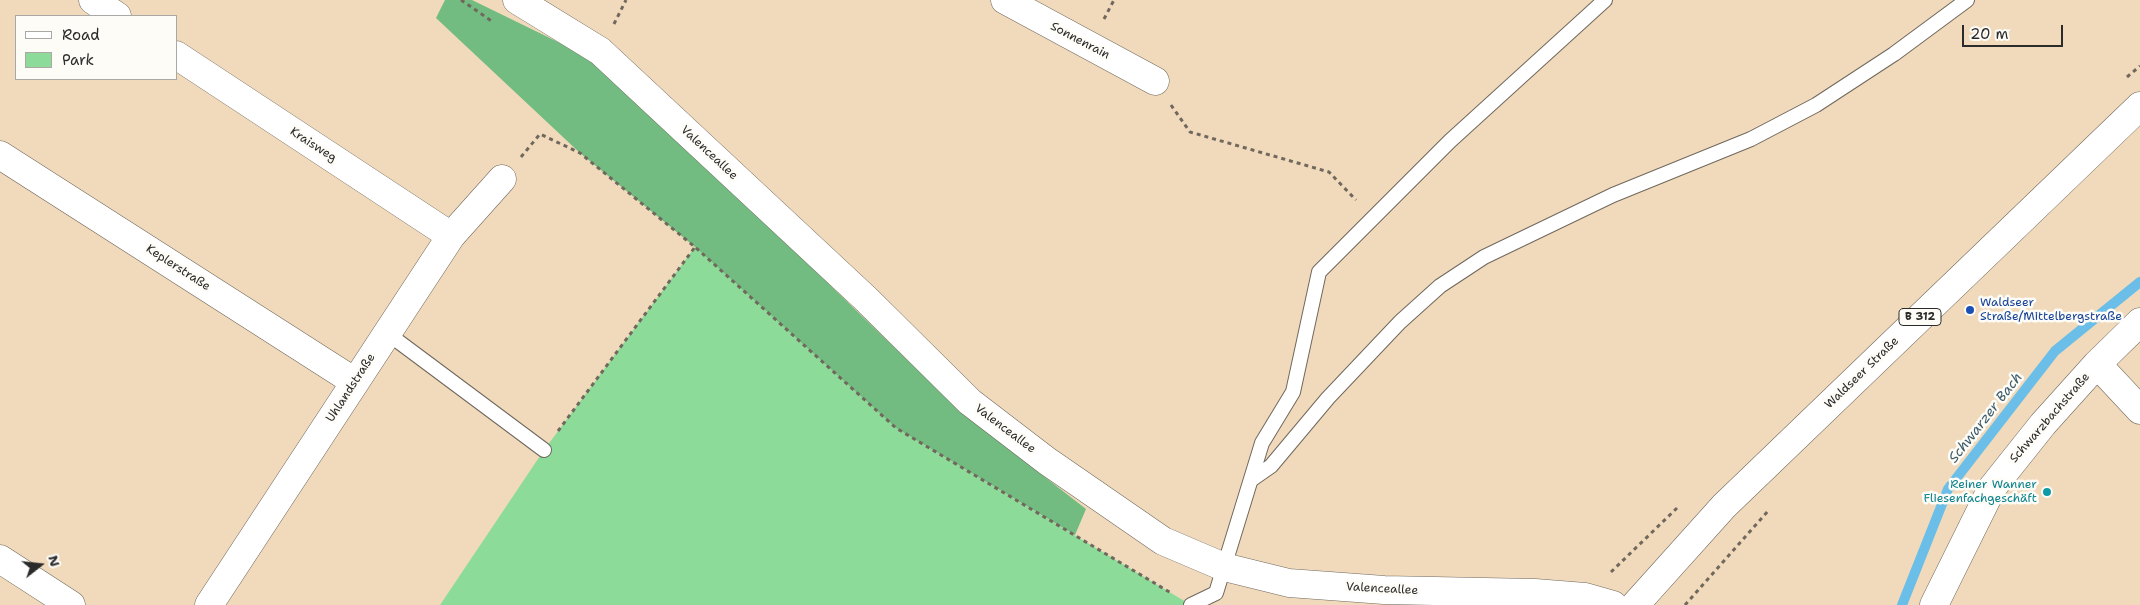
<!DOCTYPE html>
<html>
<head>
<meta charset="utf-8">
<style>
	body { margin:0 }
	#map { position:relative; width:2140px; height:605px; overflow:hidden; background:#f1dabb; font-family:"Shantell Sans",sans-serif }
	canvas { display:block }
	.legend { position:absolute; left:15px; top:15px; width:162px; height:65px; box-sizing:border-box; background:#fdfcf7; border:1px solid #a9a8a5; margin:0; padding:6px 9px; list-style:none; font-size:15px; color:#2b2b2b }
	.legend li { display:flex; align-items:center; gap:10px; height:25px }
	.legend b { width:25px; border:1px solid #a9a8a5 }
	.north { position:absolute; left:15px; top:540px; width:50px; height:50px; -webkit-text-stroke:4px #fdfcf7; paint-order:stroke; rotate:74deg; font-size:14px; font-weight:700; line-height:20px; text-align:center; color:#2b2b2b }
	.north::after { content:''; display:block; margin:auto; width:18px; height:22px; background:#2b2b2b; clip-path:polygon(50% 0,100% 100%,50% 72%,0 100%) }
	.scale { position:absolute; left:1962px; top:25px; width:101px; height:22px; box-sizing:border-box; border:2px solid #2b2b2b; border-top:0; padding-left:6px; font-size:15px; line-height:18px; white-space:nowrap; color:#2b2b2b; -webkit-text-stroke:4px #fdfcf7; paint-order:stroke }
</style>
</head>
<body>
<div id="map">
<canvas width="2140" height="605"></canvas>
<ul class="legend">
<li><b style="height:6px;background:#fff"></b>Road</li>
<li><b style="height:14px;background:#8ddb99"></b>Park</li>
</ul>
<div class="north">N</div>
<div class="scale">20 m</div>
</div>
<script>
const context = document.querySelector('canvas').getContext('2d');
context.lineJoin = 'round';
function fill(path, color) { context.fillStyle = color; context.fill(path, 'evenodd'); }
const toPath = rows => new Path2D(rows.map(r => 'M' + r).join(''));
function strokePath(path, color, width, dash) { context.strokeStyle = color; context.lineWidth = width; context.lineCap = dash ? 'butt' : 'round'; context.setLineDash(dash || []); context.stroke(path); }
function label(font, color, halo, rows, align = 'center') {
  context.font = font + ' "Shantell Sans",sans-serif'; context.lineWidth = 5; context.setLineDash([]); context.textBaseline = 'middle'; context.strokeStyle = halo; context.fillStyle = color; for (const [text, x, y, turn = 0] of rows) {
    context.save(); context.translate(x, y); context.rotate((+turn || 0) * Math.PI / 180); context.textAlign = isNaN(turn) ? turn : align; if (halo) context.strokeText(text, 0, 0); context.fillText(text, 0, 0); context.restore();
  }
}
fill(toPath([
	[695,247,896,428,1191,605,440,605,544,450]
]), '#8ddb99');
fill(toPath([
	[445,0,472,0,601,63,961,412,1086,509,1075,535,896,428,695,247,580,153,436,18]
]), '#72bb81');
strokePath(toPath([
	[1902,605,1948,489,2055,351,2140,282]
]), '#6bbee7', 10);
const lane = toPath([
	[387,333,544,450],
	[1251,480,1271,466,1328,398,1400,322,1440,286,1484,257,1613,195,1751,139,1816,105,1894,54,1967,0],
	[1191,605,1216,593,1262,443,1293,392,1319,272,1450,141,1605,0]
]);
const street = toPath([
	[93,0,117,16],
	[1005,0,1155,81],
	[176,55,451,236],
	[0,155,355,382],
	[2097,364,2140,410],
	[0,559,71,605],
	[209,605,451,236,502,179],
	[1934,605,1992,488,2043,424,2097,364,2140,322]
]);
const secondary = toPath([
	[517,0,600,51,866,299,970,402,1047,461,1163,541,1224,567,1289,583,1384,590,1535,593,1585,597,1613,605]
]);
const primary = toPath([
	[1635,605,1724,506,2140,106]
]);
strokePath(lane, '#70685d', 16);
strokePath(street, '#70685d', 29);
strokePath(secondary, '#70685d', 29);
strokePath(primary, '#70685d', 29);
strokePath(toPath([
	[461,0,493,22],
	[1104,19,1114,0],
	[614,24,626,0],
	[2127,77,2140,66],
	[1171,105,1190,132,1329,172,1356,200],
	[521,157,540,134,580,153,695,247,896,428,1171,593],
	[558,431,695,247],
	[1611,572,1677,508],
	[1685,605,1769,510]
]), '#70685d', 3, [4, 4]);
strokePath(lane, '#fff', 14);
strokePath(street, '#fff', 28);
strokePath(secondary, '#fff', 28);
strokePath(primary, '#fff', 28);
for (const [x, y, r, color] of [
	[1970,310,5,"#1a4fb4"],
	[2047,492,5,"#0f9aa8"]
]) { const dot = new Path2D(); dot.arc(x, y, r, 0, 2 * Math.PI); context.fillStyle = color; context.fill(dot); strokePath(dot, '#fdfcf7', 2); }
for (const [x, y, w] of [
	[1920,317,42]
]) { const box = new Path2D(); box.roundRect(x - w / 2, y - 8.5, w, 17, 4); context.fillStyle = '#fdfcf7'; context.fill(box); strokePath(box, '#2b2b2b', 1); }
label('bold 11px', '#2b2b2b', null, [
	["B 312",1920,317]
]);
label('12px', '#2b2b2b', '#fdfcf7', [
	["Sonnenrain",1080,41,28],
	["Kraisweg",313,145,33],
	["Valenceallee",709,153,43],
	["Keplerstraße",178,268,33],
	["Waldseer Straße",1862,373,-44],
	["Uhlandstraße",351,388,-57],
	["Schwarzbachstraße",2050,418,-49],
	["Valenceallee",1005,429,37],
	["Valenceallee",1382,589,3]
]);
label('12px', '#164399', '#fdfcf7', [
	["Waldseer",1980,303],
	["Straße/Mittelbergstraße",1980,317]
], 'left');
label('12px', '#0d838f', '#fdfcf7', [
	["Reiner Wanner",2037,485],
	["Fliesenfachgeschäft",2037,499]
], 'right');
label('italic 14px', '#415e6d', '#fdfcf7', [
	["Schwarzer Bach",1986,418,-52]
]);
</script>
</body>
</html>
